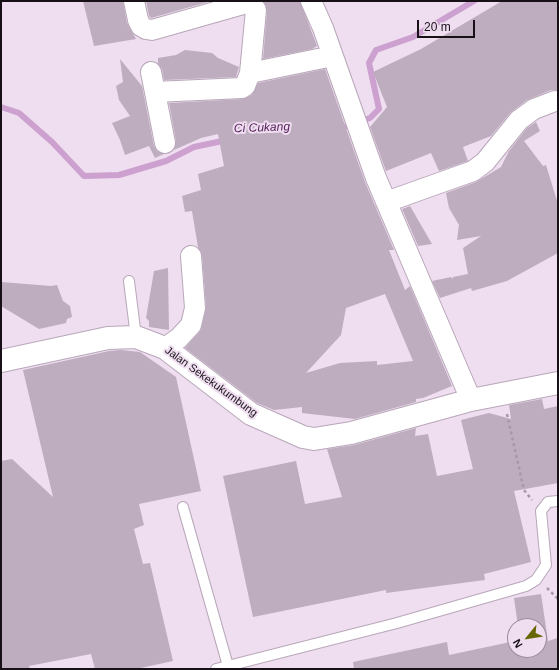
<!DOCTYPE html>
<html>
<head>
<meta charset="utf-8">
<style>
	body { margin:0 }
	#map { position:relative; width:559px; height:670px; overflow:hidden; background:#efddf0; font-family:Arial,sans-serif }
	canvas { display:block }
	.frame { position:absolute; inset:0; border:2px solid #171117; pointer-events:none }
	.north { position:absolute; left:507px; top:618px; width:40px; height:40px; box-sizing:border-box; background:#efddf0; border:1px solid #998b99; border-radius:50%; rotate:240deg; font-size:11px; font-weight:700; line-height:16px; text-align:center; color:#171117 }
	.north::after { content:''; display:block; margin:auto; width:14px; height:18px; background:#676600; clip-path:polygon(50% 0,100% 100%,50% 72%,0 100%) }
	.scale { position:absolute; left:417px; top:20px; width:58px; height:18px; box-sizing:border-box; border:2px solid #171117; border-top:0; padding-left:5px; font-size:12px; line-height:14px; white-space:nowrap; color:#171117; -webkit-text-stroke:3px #efddf0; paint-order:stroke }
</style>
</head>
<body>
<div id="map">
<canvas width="559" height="670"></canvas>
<div class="frame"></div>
<div class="north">N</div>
<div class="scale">20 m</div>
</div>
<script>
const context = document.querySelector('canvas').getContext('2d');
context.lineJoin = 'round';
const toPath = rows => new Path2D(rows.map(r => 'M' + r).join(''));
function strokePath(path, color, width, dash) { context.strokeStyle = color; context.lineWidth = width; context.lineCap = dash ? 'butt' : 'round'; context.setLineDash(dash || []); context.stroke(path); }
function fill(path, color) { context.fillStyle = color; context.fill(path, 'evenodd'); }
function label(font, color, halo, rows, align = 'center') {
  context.font = font + ' Arial,sans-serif'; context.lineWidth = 4; context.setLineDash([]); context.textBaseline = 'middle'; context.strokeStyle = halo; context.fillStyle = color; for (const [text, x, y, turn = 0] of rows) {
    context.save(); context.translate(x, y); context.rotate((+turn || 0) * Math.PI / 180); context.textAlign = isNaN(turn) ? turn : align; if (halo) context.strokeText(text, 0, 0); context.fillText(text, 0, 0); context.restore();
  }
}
strokePath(toPath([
	[1,107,19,113,52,142,84,176,119,175,166,161,194,147,227,140],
	[338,129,370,118,379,109,369,63,376,50,413,37,474,1]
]), '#cca0cf', 6);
fill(toPath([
	[83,1,123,1,127,23,136,39,94,46],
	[146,1,207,1,208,2,151,18,149,16],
	[263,1,300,1,317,46,312,49,263,59,267,11],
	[502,1,558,1,558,90,551,90,527,100,510,113,491,136,463,147,468,161,439,171,431,153,386,171,370,127,387,107,373,72,421,49],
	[185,50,212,53,218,58,239,67,236,77,164,80,162,69,158,63,158,58,176,55],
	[120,59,142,86,154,146,157,151,164,154,155,158,149,146,125,155,120,140,112,123,130,116,119,100,116,86,123,82],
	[325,69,365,182,394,250,389,250,405,290,410,286,452,386,423,398,416,399,416,402,355,419,302,413,302,407,274,410,257,403,185,348,201,330,206,307,202,255,198,247,192,211,185,212,182,196,201,190,198,174,224,166,218,134,201,138,174,150,176,141,169,103,243,99,252,95,258,83],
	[385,294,413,361,377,365,377,361,340,363,306,373,341,335,346,308],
	[536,122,540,131,524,141,543,166,546,165,558,204,558,253,507,281,472,291,471,288,440,298,432,281,451,277,453,279,453,277,468,274,463,248,481,236,457,240,459,225,449,208,446,193,476,182,501,167,509,151,527,128],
	[410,206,432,244,418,246,402,209],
	[168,268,169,330,149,327,149,321,146,318,154,271],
	[1,282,51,286,57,285,63,301,70,306,72,317,67,319,66,323,39,329,1,306],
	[121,350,140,352,176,377,201,491,139,504,144,525,134,529,143,564,150,563,173,661,136,669,95,669,91,654,29,666,30,669,1,669,1,461,12,459,53,497,23,370,109,351],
	[542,399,544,409,558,406,558,483,514,491,531,562,484,574,485,580,386,593,386,590,253,617,223,476,296,461,305,504,342,497,327,449,354,445,416,428,415,436,428,434,437,476,473,469,461,420,489,413,511,419,509,405],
	[541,594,548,641,558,638,558,669,354,669,353,662,447,642,449,655,515,641,515,650,539,650,539,626,518,626,514,598]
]), '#beadbf');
const service = toPath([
	[129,281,136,337],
	[183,507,228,666],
	[216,669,397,623,526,586,536,580,546,565,541,511,548,502,558,501]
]);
const minor = toPath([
	[134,1,138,20,141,26,146,29,152,30,247,3,251,4,256,10,250,73,245,86,242,88,155,92],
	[311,1,323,28,376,178,471,400],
	[151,72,165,143],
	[250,73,323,58],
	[386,202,473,171,485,162,519,120,534,109,555,101],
	[165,348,179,338,191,325,195,308,191,256]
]);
const tertiary = toPath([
	[1,361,108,338,136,337,165,348,251,414,303,437,314,439,351,433,471,400,558,383]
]);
strokePath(service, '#b8a7b9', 12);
strokePath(minor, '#b8a7b9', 22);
strokePath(tertiary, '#b8a7b9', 24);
strokePath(toPath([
	[507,414,524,490,532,500],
	[547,588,558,599]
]), '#a699a7', 2.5, [3, 3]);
strokePath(service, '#fff', 10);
strokePath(minor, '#fff', 20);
strokePath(tertiary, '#fff', 22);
label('11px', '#171117', '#efddf0', [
	["Jalan Sekekukumbung",211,382,36]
]);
label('italic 12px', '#56225b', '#efddf0', [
	["Ci Cukang",262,128,-2]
]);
</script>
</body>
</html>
